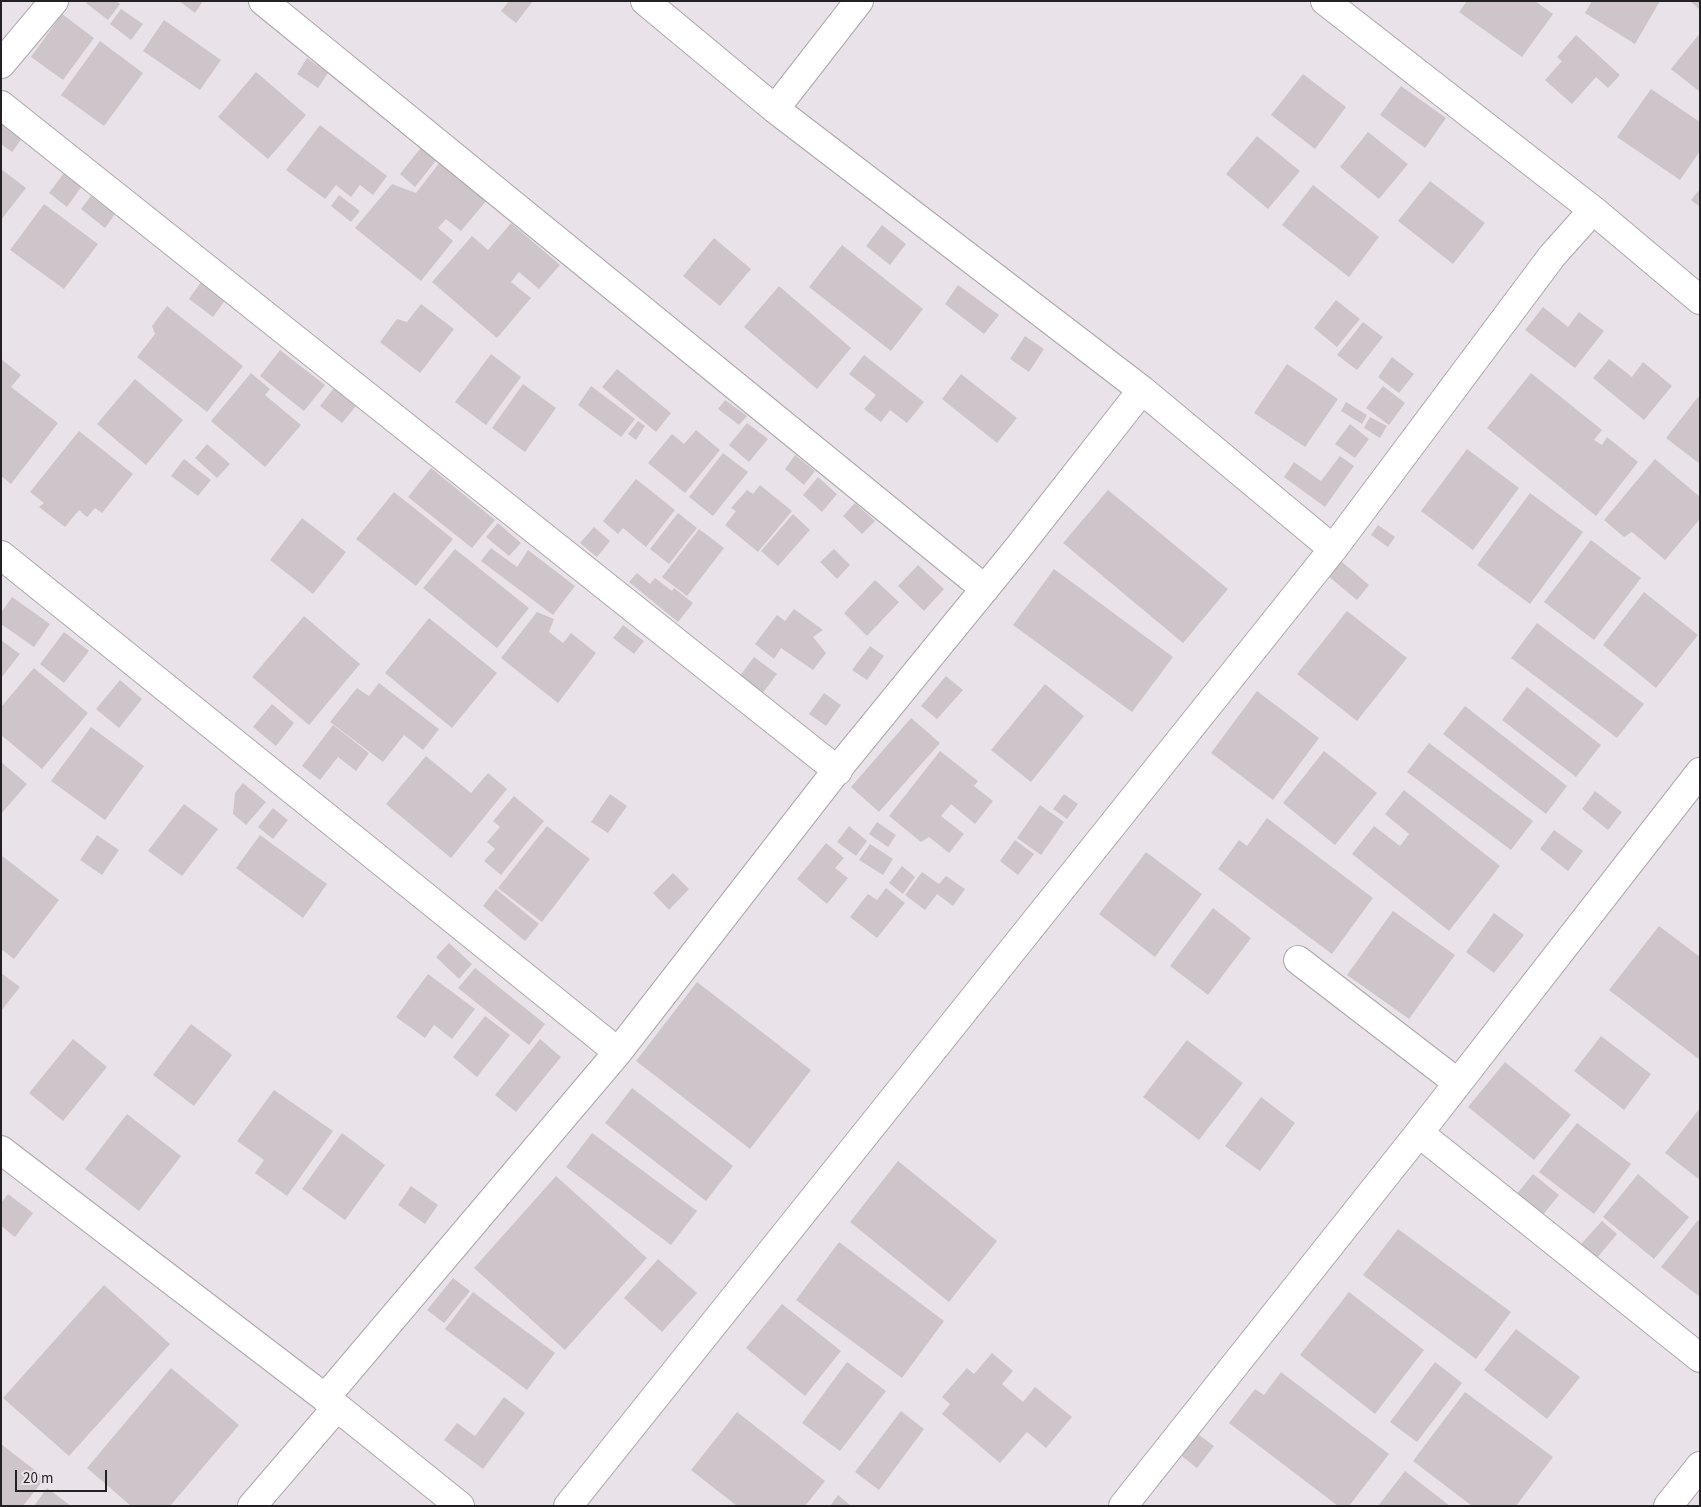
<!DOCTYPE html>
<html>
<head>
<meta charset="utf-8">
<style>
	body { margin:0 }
	#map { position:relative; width:1701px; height:1507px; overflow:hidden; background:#e9e3e9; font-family:"Source Sans 3",sans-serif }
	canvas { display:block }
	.frame { position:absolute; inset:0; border:2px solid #232123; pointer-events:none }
	.scale { position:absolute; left:15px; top:1470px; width:92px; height:22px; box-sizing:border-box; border:2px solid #232123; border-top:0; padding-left:6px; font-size:15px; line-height:18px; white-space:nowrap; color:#232123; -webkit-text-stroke:4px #e9e3e9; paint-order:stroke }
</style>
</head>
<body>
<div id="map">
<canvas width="1701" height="1507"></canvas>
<div class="frame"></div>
<div class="scale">20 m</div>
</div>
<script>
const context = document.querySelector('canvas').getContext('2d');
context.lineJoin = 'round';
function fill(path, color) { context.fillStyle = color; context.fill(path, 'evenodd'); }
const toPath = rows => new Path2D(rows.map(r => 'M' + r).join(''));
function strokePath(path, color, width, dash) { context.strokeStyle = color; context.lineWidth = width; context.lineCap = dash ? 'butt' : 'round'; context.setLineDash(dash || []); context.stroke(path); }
fill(toPath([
	[88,1,116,1,120,4,108,20,86,3],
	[179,1,203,1,195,13],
	[509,1,533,1,516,23,501,11],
	[1467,1,1535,1,1553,14,1522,57,1459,12],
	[1592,1,1660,1,1635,44,1585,13],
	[1690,1,1700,1,1700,8,1699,9],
	[121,9,143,24,131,40,110,24],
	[62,14,94,38,63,80,31,57],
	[164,20,221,60,200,90,143,51],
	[1700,33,1700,92,1671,69],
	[1576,35,1620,75,1608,88,1596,77,1572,104,1545,80,1562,61,1557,57],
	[100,41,143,73,104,126,61,95],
	[307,58,328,73,318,88,297,74],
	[256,72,306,115,268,159,218,117],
	[1303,74,1346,107,1315,149,1271,115],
	[1401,86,1446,118,1425,148,1380,115],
	[1651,89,1700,122,1700,151,1680,180,1617,137],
	[1,121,23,137,12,152,1,144],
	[320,125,387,176,373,195,360,185,351,197,336,185,325,199,286,170],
	[1368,132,1408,164,1379,199,1340,167],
	[1257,136,1300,171,1268,209,1226,174],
	[423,145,438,158,415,187,400,174],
	[440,162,487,200,461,231,446,219,438,228,453,241,421,281,355,228,392,184,416,193],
	[1,169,26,188,1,220],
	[64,173,82,186,67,207,49,193],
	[1430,181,1485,223,1453,264,1398,221],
	[1313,185,1379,237,1349,277,1282,225],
	[1700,189,1700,207,1691,200],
	[339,195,360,211,351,222,331,206],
	[91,196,115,214,105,228,81,209],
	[44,204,98,244,64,289,10,250],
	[511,223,560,265,539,289,519,272,511,282,531,298,497,338,432,282,472,236,488,250],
	[882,225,906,244,890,265,866,246],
	[714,238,751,269,720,306,683,276],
	[842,245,923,309,891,351,809,287],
	[201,282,226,299,213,317,189,299],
	[958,285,999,315,984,334,945,304],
	[779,286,851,348,817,389,744,327],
	[1336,300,1360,319,1337,347,1314,328],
	[421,304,454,329,420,373,380,342,397,319,407,322],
	[167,306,243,366,207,412,137,357,155,334,152,326],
	[1543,307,1568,327,1579,312,1604,331,1575,368,1525,330],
	[1363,322,1383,337,1357,370,1337,355],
	[1025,336,1044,349,1029,372,1010,359],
	[280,350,325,385,304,411,260,376],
	[491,354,521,377,486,425,455,402],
	[864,355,924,402,907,423,890,410,881,422,864,409,876,395,849,374],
	[1392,357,1414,374,1399,393,1378,377],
	[1,359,21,375,11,387,58,423,11,484,1,476],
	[1609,359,1632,377,1643,362,1672,386,1644,420,1593,378],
	[1287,364,1338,399,1305,447,1254,413],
	[617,369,671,413,656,432,602,387],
	[251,373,270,389,265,395,301,425,265,467,211,421],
	[1531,373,1602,430,1594,440,1602,445,1607,437,1638,462,1596,516,1487,428],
	[961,374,1017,418,997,443,942,399],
	[135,379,183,420,146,465,97,424],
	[523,384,556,408,525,452,492,428],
	[591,386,635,419,621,437,578,405],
	[1383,386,1405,403,1389,425,1366,408],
	[334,388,356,406,342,423,320,406],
	[1698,397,1700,398,1700,464,1666,438],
	[725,400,747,416,739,425,718,409],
	[1346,402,1367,415,1362,424,1341,411],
	[1370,417,1387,426,1380,438,1364,428],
	[638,421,645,426,636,440,628,434],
	[747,423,768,439,749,462,729,445],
	[1350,424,1369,439,1355,458,1335,444],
	[696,430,720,450,685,493,648,463,672,434,684,444],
	[79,431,133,474,102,513,95,508,87,517,79,510,65,527,39,507,44,503,30,492],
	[207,444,230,464,217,478,195,458],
	[1467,449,1519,488,1473,550,1421,511],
	[723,453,748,472,713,516,689,497],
	[795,455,815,471,804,485,785,469],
	[1340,456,1354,466,1325,507,1284,477,1294,462,1321,481],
	[184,459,211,480,198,496,171,476],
	[1655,459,1700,497,1700,519,1665,560,1632,532,1624,537,1604,520],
	[431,468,495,520,472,548,408,497],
	[818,477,837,494,822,512,803,495],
	[636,479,675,510,646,547,623,528,618,534,603,521],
	[760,485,792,511,758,552,725,525,736,511,731,508,747,490,753,494],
	[1108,490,1228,589,1183,643,1063,543],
	[394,492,453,539,416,586,356,539],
	[1530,493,1583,532,1530,604,1477,565],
	[855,503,875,521,862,534,843,516],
	[678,513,697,528,669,564,650,549],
	[793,514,810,530,778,566,761,551],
	[302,518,346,552,313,594,270,560],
	[498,523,521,543,509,556,486,537],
	[1378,525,1395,537,1388,547,1371,535],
	[594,527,610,541,597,557,580,543],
	[699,529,724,548,687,596,662,577],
	[1591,540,1641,578,1594,640,1544,602],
	[491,548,517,567,528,550,575,586,553,615,481,561],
	[455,549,529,608,497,648,423,588],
	[834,549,850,565,837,579,820,562],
	[1341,561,1369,585,1357,600,1328,576],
	[918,565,944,589,924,611,898,586],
	[1054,569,1173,657,1132,712,1013,625],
	[637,573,650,584,655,578,672,591,674,588,693,603,678,622,629,582],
	[875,580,899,602,867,636,844,613],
	[1644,592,1698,635,1656,688,1603,645],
	[12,597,50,624,34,647,1,624,1,613],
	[794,609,823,630,813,637,826,653,813,670,781,648,774,659,755,644,777,615,785,621],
	[1347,611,1407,658,1357,721,1297,674],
	[537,612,554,619,549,632,563,643,571,633,596,653,558,703,501,658],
	[304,616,360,664,309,725,252,677],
	[429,618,497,673,452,728,385,673],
	[1537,623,1644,704,1617,738,1511,658],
	[623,625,644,641,634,654,613,638],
	[64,632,89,651,64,683,40,664],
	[1,640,20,654,1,678],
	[870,646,884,656,867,680,852,670],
	[754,657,777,674,762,694,739,677],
	[34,668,88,713,42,769,1,735,1,707],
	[946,676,963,690,937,719,921,706],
	[120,680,142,699,119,728,96,709],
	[379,683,439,729,423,750,404,735,383,762,330,722,357,688,369,696],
	[1045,684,1084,716,1031,782,991,750],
	[1527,687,1601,745,1576,777,1502,720],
	[1257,691,1319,738,1273,800,1211,753],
	[824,693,841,705,826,726,809,714],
	[272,704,294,723,276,746,253,727],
	[1465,706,1567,786,1546,814,1443,734],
	[911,718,940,743,879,812,851,787],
	[333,725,369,753,356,771,338,757,320,780,302,766],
	[91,727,144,766,105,820,51,781],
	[1429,743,1533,821,1511,850,1407,772],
	[940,751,978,781,974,786,993,801,975,824,951,804,941,816,964,834,949,853,929,837,921,842,889,816],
	[1324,751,1377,793,1335,845,1283,803],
	[426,756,471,793,488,773,507,789,451,858,386,804],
	[1,762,27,784,1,814],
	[243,783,266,802,246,825,233,814,235,793],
	[1404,790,1500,866,1449,931,1352,854,1374,826,1400,846,1409,834,1385,814],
	[1595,791,1622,812,1608,830,1582,809],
	[610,794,627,806,608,833,591,822],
	[1064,794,1078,804,1067,819,1053,809],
	[514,796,544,821,501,875,484,861,495,849,487,842,500,827,493,821],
	[184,804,218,829,182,876,148,851],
	[1040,805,1064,822,1041,855,1017,838],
	[273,808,288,820,273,839,258,827],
	[1267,818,1373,898,1332,954,1218,869,1239,840,1247,846],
	[877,822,896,835,888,847,869,834],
	[547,826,590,859,542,922,498,888],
	[849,826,867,841,856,856,837,842],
	[1554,830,1583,851,1568,871,1540,849],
	[97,835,119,850,102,875,80,860],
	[260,835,327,884,303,918,236,868],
	[1015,840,1034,854,1018,875,1000,861],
	[826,843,844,858,835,868,848,878,827,904,797,879],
	[870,844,893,859,883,875,859,860],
	[1146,852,1202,894,1155,957,1099,914],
	[1,855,59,900,14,959,1,949],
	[902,866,915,877,903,894,889,883],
	[922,872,939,884,946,876,965,889,953,906,937,894,925,910,905,895],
	[673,873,689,889,669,910,653,893],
	[886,888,905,903,877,938,850,917,868,894,877,900],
	[496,889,539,924,525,941,483,906],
	[1213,908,1251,938,1208,995,1170,966],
	[1393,911,1455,955,1409,1019,1347,975],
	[1494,913,1524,935,1494,973,1466,952],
	[1659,926,1700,957,1700,1060,1609,990],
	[449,943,472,964,459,979,436,957],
	[475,968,545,1024,529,1045,458,988],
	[1,973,20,987,1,1011],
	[428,974,475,1009,452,1039,434,1025,425,1038,396,1017],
	[697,982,811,1070,750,1149,636,1061],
	[485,1016,510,1035,477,1077,453,1057],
	[191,1024,232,1055,194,1106,153,1075],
	[1601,1036,1651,1074,1624,1110,1574,1071],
	[73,1039,107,1067,63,1121,29,1093],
	[540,1039,561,1057,516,1112,495,1095],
	[1187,1040,1243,1083,1199,1140,1143,1097],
	[1505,1062,1571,1115,1534,1160,1468,1107],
	[632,1088,733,1166,706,1201,605,1123],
	[274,1090,333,1131,287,1196,255,1173,264,1160,237,1141],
	[1261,1097,1295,1123,1260,1171,1225,1146],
	[1700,1108,1700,1180,1665,1153],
	[127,1114,181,1156,139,1211,85,1169],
	[1577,1123,1631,1164,1594,1214,1539,1172],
	[342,1133,385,1165,345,1220,302,1189],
	[592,1133,697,1211,671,1245,566,1167],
	[898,1161,997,1241,949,1302,850,1222],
	[1533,1174,1559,1195,1542,1216,1516,1195],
	[1638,1174,1689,1217,1654,1259,1603,1217],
	[556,1176,647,1258,565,1350,474,1268],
	[411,1186,438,1205,425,1224,398,1205],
	[8,1194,33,1213,15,1237,1,1226,1,1203],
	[1698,1220,1700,1221,1700,1297,1661,1267],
	[1602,1221,1617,1234,1597,1258,1581,1244],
	[1398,1229,1511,1312,1476,1359,1363,1275],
	[839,1242,944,1321,902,1378,796,1300],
	[658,1259,697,1293,662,1332,624,1298],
	[453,1278,470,1291,444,1323,427,1310],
	[104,1285,170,1344,69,1456,3,1398],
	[473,1292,555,1353,527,1390,445,1329],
	[1349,1292,1424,1350,1375,1414,1300,1355],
	[782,1304,841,1351,805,1396,746,1348],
	[1516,1329,1580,1377,1547,1419,1484,1370],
	[992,1353,1013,1371,1002,1384,1023,1402,1035,1387,1072,1417,1046,1448,1027,1432,1000,1463,942,1414,950,1404,942,1397,967,1368,974,1374],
	[847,1362,886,1391,840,1451,802,1423],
	[1435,1362,1462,1383,1417,1442,1390,1422],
	[171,1368,239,1425,170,1506,131,1506,87,1468],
	[1281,1372,1389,1454,1349,1506,1338,1506,1229,1423,1255,1389,1264,1395],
	[1465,1392,1553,1457,1516,1506,1472,1506,1413,1461],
	[504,1397,525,1413,483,1469,444,1440,457,1423,475,1436],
	[901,1411,924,1429,879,1490,855,1472],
	[737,1412,825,1481,805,1506,737,1506,691,1470],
	[1195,1432,1214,1446,1197,1468,1179,1454],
	[1,1444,45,1478,23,1506,1,1506],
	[1405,1471,1450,1506,1378,1506],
	[47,1488,71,1506,34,1506],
	[838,1495,851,1506,830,1506]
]), '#cdc5c9');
const street = toPath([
	[263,1,985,589],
	[645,1,775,109,1142,390,1333,549,1552,256,1593,210,1700,300],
	[1325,1,1593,210],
	[1,64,54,1],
	[1,105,838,771],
	[775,109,859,1],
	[1,555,618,1052],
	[1298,960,1458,1083],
	[1419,1133,1700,1358],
	[1,1150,337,1407,460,1506],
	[325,1398,618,1052,837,770,1018,548,1142,390],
	[252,1506,337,1407],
	[568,1506,1333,549],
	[1123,1506,1419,1133,1700,772],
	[1668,1506,1700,1466]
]);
strokePath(street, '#ada7ad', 30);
strokePath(street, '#fff', 28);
</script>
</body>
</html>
